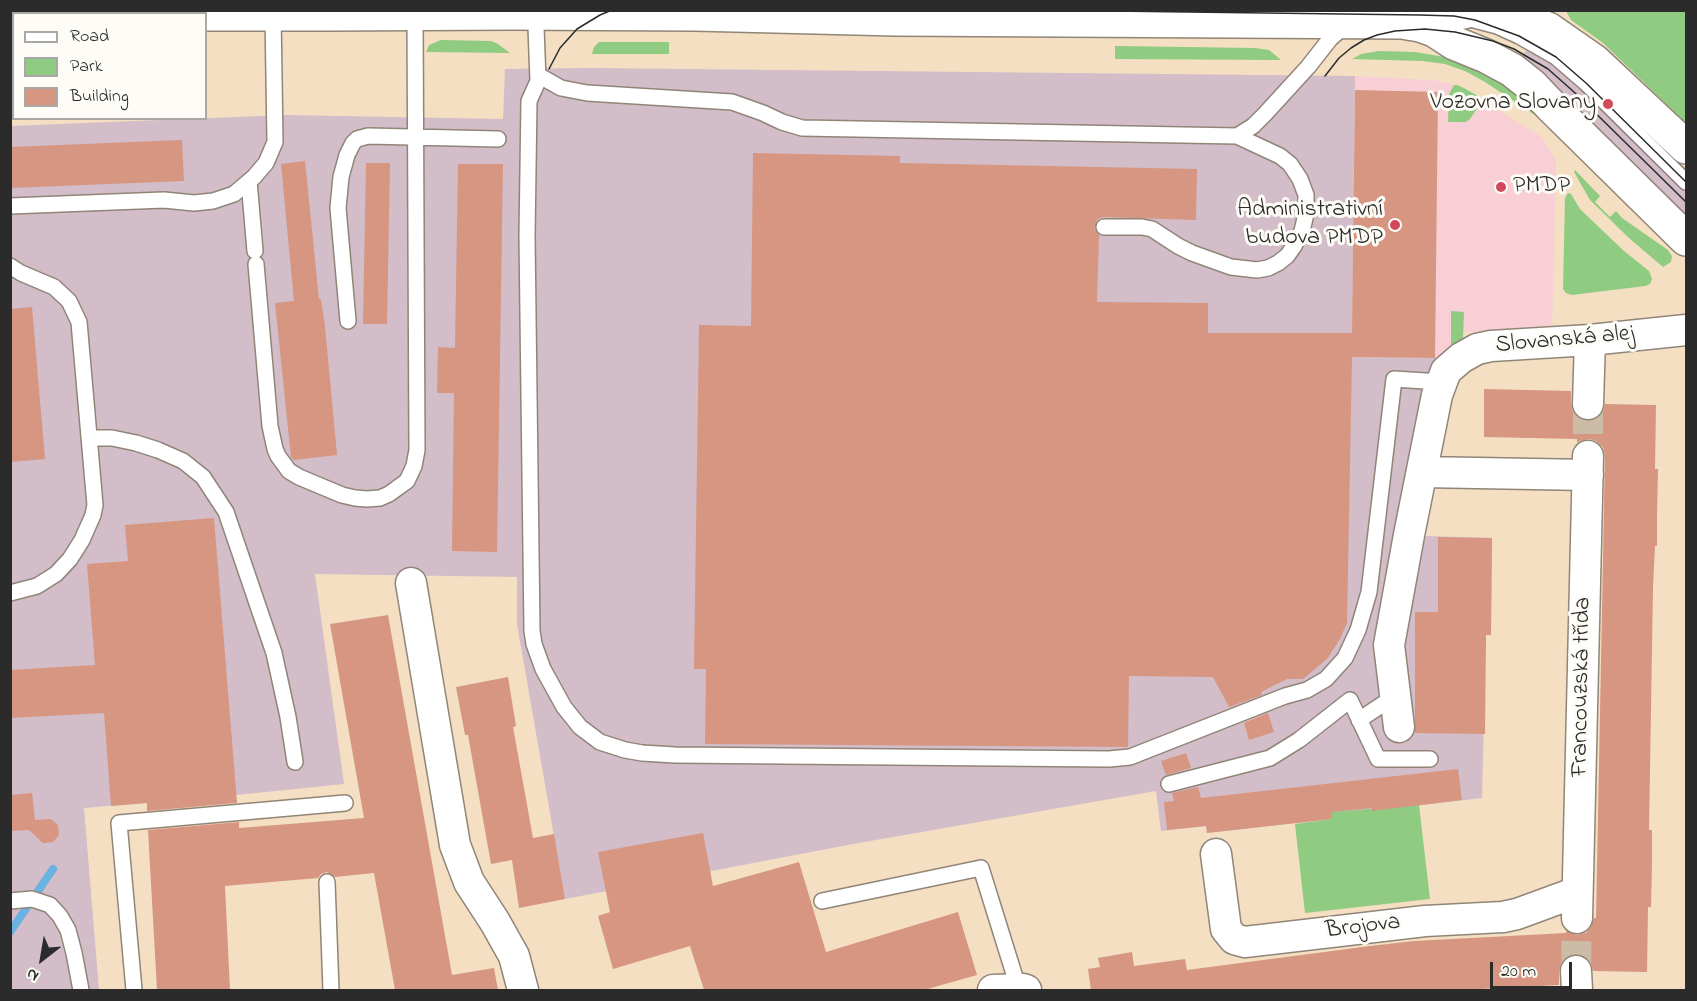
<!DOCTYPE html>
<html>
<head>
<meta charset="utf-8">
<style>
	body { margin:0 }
	#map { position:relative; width:1697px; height:1001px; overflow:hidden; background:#f4dfc3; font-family:"Indie Flower",sans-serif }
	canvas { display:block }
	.frame { position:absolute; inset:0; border:12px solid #2b2b2b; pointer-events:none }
	.legend { position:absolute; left:12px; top:12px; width:195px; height:108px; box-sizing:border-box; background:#fdfcf7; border:2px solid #a9a8a5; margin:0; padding:8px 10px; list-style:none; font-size:18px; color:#2b2b2b }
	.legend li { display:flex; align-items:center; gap:12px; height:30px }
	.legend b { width:30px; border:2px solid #a9a8a5 }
	.north { position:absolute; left:12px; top:929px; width:60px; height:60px; -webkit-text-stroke:4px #fdfcf7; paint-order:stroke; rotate:211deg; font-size:16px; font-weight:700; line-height:24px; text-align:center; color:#2b2b2b }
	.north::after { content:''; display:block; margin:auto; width:21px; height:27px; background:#2b2b2b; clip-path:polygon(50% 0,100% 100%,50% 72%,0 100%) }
	.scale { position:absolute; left:1490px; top:962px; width:82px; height:27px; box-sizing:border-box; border:3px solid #2b2b2b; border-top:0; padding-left:8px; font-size:18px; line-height:21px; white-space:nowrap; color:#2b2b2b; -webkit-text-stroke:4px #fdfcf7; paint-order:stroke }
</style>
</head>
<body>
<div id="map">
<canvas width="1697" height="1001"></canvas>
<div class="frame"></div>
<ul class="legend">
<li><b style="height:8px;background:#fff"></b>Road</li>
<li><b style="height:16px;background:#8fcb81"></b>Park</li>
<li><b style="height:16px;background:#d69682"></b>Building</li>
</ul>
<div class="north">N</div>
<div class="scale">20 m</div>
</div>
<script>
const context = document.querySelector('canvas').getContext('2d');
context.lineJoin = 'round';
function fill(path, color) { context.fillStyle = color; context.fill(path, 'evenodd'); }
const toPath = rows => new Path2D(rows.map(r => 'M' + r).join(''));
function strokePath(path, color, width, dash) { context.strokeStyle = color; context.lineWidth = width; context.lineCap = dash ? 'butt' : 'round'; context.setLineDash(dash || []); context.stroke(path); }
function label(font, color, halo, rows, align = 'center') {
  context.font = font + ' "Indie Flower",sans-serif'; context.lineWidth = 6; context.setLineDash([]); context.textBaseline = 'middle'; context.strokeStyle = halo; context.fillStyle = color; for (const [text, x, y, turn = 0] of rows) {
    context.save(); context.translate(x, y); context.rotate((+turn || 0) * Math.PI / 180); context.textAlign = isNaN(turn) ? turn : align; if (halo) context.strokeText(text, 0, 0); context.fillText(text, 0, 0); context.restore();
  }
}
fill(toPath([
	[1355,76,1432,80,1457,85,1542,137,1556,160,1552,334,1464,332,1463,338,1434,368,1434,358,1352,357]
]), '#f7cfd5');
fill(toPath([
	[1535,36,1597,82,1686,169,1686,226,1518,63],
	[591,68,1355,76,1352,357,1435,358,1434,368,1395,535,1492,538,1491,635,1486,635,1482,798,1372,811,1332,819,1207,833,1206,826,1161,831,1156,791,853,844,565,899,517,624,517,577,315,574,344,784,236,795,84,808,99,990,11,990,10,126,285,115,503,119,505,69]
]), '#d2bdc8');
fill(toPath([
	[1566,11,1686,11,1686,123,1603,43,1571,20],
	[441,40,491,41,498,44,510,53,426,52,429,45],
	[599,42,669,42,669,54,592,54,594,47],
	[1115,46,1255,48,1269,50,1281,60,1115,59],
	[1379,51,1415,52,1463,60,1493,71,1550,125,1485,82,1465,71,1445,64,1422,61,1352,59,1361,54],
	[1454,85,1457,85,1464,88,1483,99,1470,119,1466,122,1448,122,1449,94],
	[1575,170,1599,195,1600,196,1595,202,1610,217,1616,211,1622,218,1668,250,1672,256,1671,262,1663,267,1630,239,1590,200,1574,172],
	[1568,193,1571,194,1580,209,1624,251,1649,271,1652,279,1650,284,1645,286,1572,295,1566,293,1563,289,1565,198],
	[1451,311,1464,312,1463,338,1460,346,1451,358],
	[1419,805,1430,899,1305,913,1295,824,1331,819,1331,812]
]), '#8fcb81');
strokePath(toPath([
	[10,932,53,869]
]), '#6ab2e1', 8);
fill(toPath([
	[1355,90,1438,92,1435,358,1352,357,1347,623,1340,639,1327,659,1303,679,1287,679,1261,692,1262,695,1229,707,1213,677,1129,676,1128,747,705,744,706,669,694,669,699,325,751,326,753,153,900,156,900,163,1197,169,1196,220,1104,217,1099,218,1096,222,1094,228,1099,235,1097,302,1208,303,1208,333,1352,333],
	[182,140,184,181,10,188,10,147],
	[305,161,319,299,321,299,325,326,337,455,293,460,291,457,275,303,294,301,281,164],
	[366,163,390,163,387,324,363,324],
	[458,164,503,164,497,552,452,551,454,393,437,393,438,347,455,348],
	[32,307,45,459,10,462,10,309],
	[1484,389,1571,391,1571,403,1573,412,1578,418,1587,421,1597,419,1603,413,1605,404,1656,405,1655,469,1658,469,1657,515,1657,546,1655,546,1653,588,1649,830,1652,830,1652,864,1651,907,1648,907,1647,972,1593,971,1590,961,1583,955,1576,954,1567,956,1561,963,1559,972,1559,985,1461,990,1091,990,1088,969,1100,967,1098,958,1132,952,1134,966,1185,959,1187,970,1370,946,1414,941,1566,933,1566,931,1577,935,1586,933,1591,927,1594,918,1596,918,1605,456,1603,447,1596,441,1589,439,1580,441,1577,443,1577,439,1484,437],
	[214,518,237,803,147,811,147,803,111,806,104,713,10,718,10,670,95,665,87,564,128,561,125,525],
	[1438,537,1492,538,1491,635,1486,635,1485,734,1415,733,1415,612,1438,612],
	[388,615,452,975,494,968,498,990,395,990,374,873,335,877,327,872,321,874,318,878,225,886,230,990,157,990,148,830,239,822,239,828,364,818,330,624],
	[508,677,516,726,513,727,533,838,554,834,565,899,519,908,512,860,491,864,468,735,465,735,456,687],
	[1268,713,1274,732,1249,740,1244,723],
	[1186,753,1191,768,1166,775,1161,761],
	[1458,769,1462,800,1372,811,1372,808,1331,812,1332,819,1207,833,1206,826,1167,830,1164,802,1174,801,1172,793,1198,787,1201,798],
	[32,793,35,820,51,819,58,825,59,835,53,842,43,843,29,830,10,831,10,795],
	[703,833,713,886,799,862,826,952,958,912,977,975,924,990,704,990,690,946,613,969,598,916,610,912,598,852]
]), '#d69682');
strokePath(toPath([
	[1588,404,1588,456],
	[1576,971,1577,918]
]), '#ccbba5', 30, [30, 15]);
const service = toPath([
	[534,13,536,27,538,81,529,101,527,236,532,631,534,644,543,669,564,707,580,727,600,742,625,750,642,753,675,755,1109,759,1130,757,1285,696,1307,690,1326,679,1345,658,1358,630,1369,592,1394,379,1441,382],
	[1463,17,1497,26,1519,36,1556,57,1586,83,1686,182],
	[538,75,561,88,587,93,732,102,763,113,782,122,802,128,1237,136,1280,156,1290,164,1300,179,1306,195,1306,214,1302,231,1294,246,1287,256,1278,263,1268,268,1257,270,1231,267,1192,253,1178,246,1152,229,1142,227,1104,227],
	[10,94,14,94],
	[1237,136,1253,126,1265,114,1308,67,1330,39,1340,30,1348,27],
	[249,181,255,251],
	[10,206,164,200,194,203,213,201,234,194,254,177,266,163,275,142,273,14],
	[256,264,270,426,275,449,278,456,289,471,299,477,342,495,355,498,367,499,380,498,389,494,407,481,414,466,417,450,415,13],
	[10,266,21,273,54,287,69,301,79,322,95,505,93,515,82,540,70,559,56,574,37,586,10,593],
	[348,321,338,208,341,177,347,155,353,143,357,139,368,136,498,139],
	[90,438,112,438,136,443,158,450,183,461,203,477,226,512,274,653,288,717,295,762],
	[1359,720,1395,696],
	[1169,784,1270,758,1299,740,1350,700,1378,759,1430,759],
	[327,882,331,990],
	[10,901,32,899,50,905,60,916,68,930,74,953,81,990],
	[822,901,981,868,1019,990],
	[134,990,119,823,345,803]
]);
const minor = toPath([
	[1588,404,1590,340],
	[1422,472,1588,475],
	[411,583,455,845,469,882,495,922,514,956,523,990],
	[1399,727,1389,645,1409,535,1437,395,1446,371,1461,358,1477,349,1491,346,1590,340,1686,330],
	[1216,854,1226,929,1234,939,1245,942,1425,921,1503,917,1517,914,1577,892],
	[1577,918,1588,456],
	[1576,971,1577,990],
	[993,990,1023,989,1026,990]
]);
const secondary = toPath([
	[1500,10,1548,29,1594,61,1686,147],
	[10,12,196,14],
	[206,14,331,14,512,13,694,14,896,19,1403,22,1420,22,1472,10],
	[1407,23,1420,25,1434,30,1454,43,1486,56,1512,70,1531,85,1553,108,1686,239]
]);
strokePath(service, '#908577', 18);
strokePath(minor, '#908577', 33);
strokePath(secondary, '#908577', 36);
strokePath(service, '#fff', 15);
strokePath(minor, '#fff', 30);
strokePath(secondary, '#fff', 33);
strokePath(toPath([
	[1033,10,1420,15,1454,16,1475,20,1519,36,1556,57,1586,83,1686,182],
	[549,69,560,48,577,29,600,15,612,10],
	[1325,76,1339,58,1351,48,1364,40,1377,35,1395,31,1425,29,1455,32,1493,41,1514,49,1548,69,1574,92,1686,202]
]), '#2b2b2b', 1.5);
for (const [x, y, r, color] of [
	[1608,104,6,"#d1495b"],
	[1501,187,6,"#d1495b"],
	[1395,225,6,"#d1495b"]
]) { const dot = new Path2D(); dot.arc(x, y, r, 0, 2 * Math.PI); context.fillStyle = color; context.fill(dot); strokePath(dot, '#fdfcf7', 2); }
label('24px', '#2b2b2b', '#fdfcf7', [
	["Vozovna Slovany",1596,104],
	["PMDP",1513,187,"left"],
	["Administrativní",1383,211],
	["budova PMDP",1383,239]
], 'right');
label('24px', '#2b2b2b', '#fdfcf7', [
	["Slovanská alej",1565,341,-5],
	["Francouzská třída",1583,687,-89],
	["Brojova",1363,928,-7]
]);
</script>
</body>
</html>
